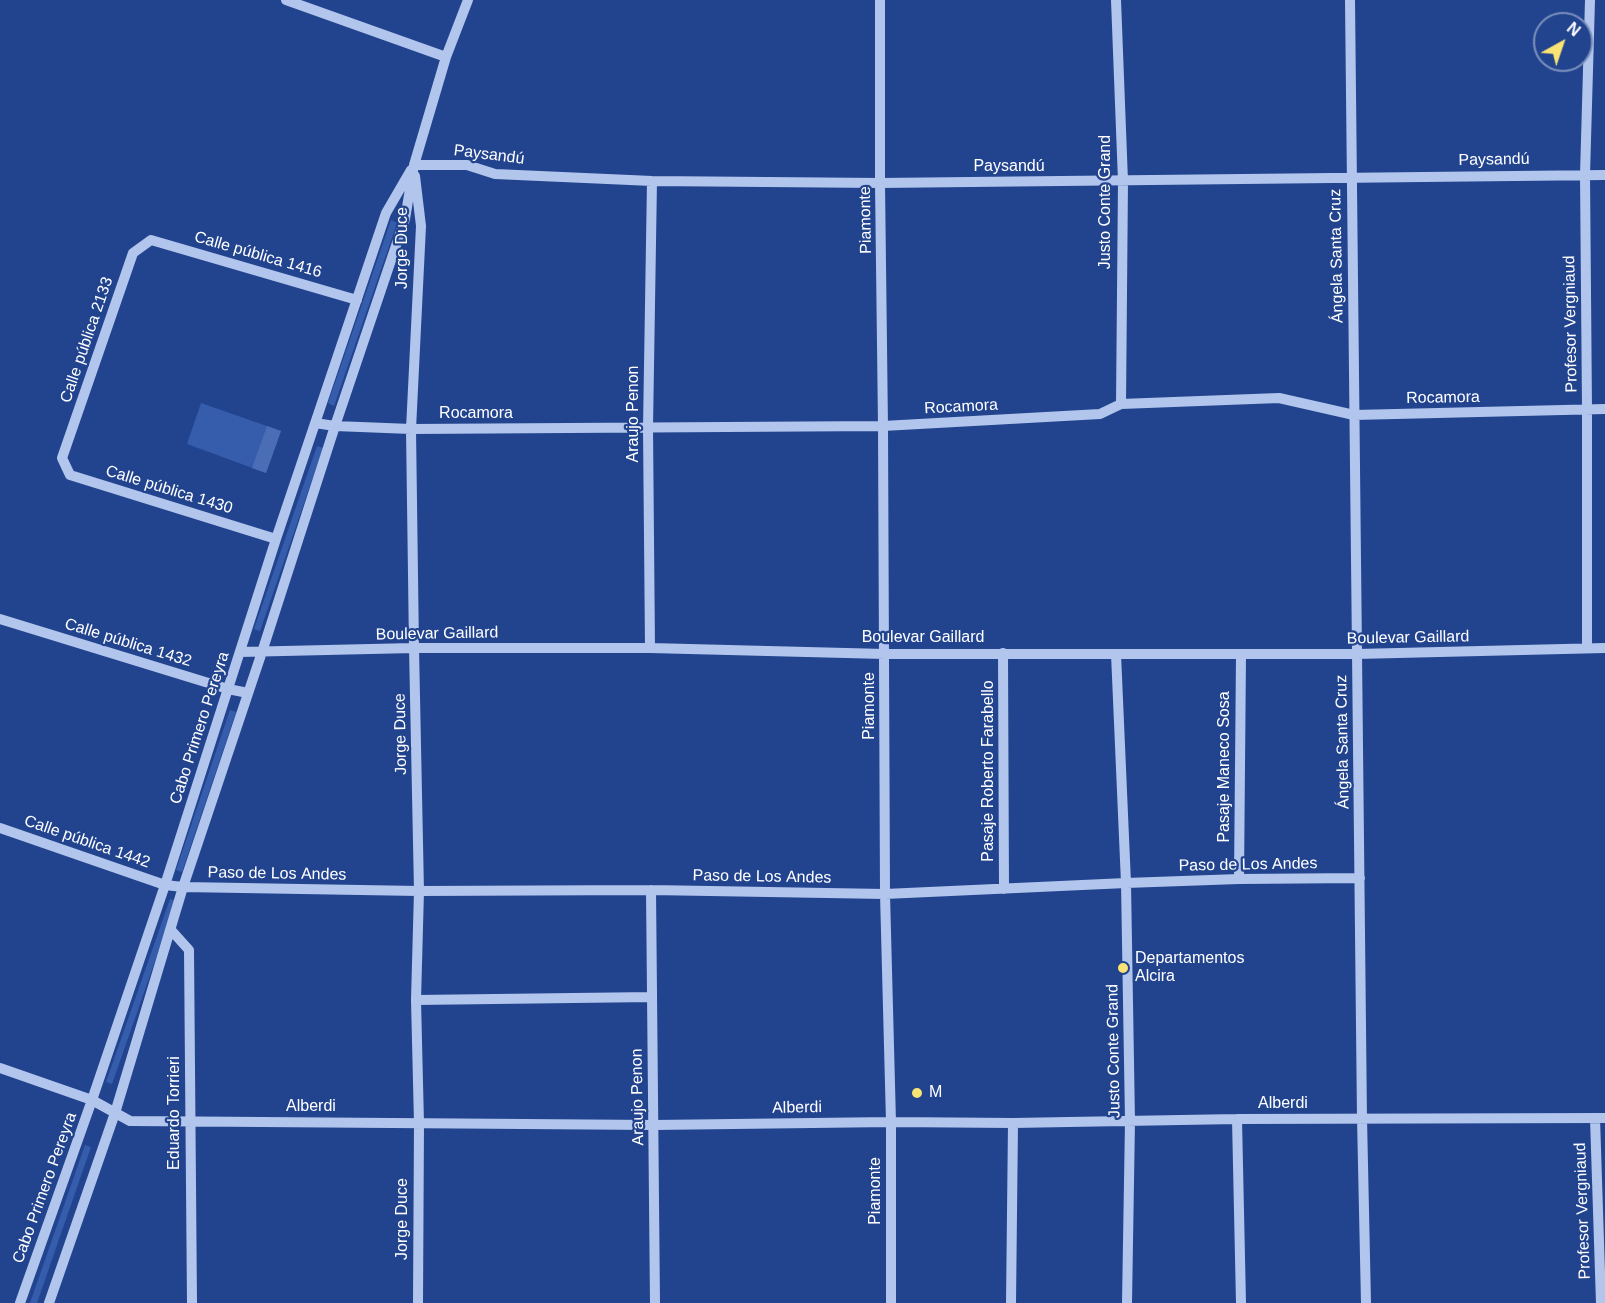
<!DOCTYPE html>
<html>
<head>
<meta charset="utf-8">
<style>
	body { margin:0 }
	#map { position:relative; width:1605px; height:1303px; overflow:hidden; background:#22448f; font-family:Arial,sans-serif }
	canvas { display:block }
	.north { position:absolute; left:1533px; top:12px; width:60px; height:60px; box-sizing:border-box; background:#22448f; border:2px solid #7a8fbc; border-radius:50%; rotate:40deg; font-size:16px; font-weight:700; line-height:24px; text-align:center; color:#fff }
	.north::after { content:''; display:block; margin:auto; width:21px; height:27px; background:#f8e374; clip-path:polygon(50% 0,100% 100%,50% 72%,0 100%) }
</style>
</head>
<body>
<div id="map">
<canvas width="1605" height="1303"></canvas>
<div class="north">N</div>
</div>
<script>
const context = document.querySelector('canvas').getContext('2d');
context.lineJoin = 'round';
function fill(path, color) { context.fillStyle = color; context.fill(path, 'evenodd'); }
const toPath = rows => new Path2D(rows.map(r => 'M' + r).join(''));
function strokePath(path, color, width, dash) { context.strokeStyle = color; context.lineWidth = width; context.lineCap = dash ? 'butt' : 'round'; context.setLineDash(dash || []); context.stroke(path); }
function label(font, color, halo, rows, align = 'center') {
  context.font = font + ' Arial,sans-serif'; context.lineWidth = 4.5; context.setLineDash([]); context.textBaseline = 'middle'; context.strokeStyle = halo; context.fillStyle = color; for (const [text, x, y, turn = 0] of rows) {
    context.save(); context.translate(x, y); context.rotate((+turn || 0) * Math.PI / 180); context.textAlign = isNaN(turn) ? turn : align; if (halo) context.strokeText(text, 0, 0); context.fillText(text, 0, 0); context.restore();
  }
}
fill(toPath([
	[391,220,397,223,334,406,328,403],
	[201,403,281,431,266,473,187,444],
	[317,446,323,448,260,631,254,629],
	[230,710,236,712,182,872,176,870],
	[170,899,176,901,112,1084,106,1082],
	[85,1145,91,1147,37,1303,30,1303]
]), '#365dac');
fill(toPath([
	[267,426,281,431,266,473,252,468]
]), '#4b6db6');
strokePath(toPath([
	[286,0,446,57],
	[880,0,880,183,883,426,885,894,891,1122,891,1303],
	[1116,0,1123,181,1121,404],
	[1350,0,1362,1118,1366,1303],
	[414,165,467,165,495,174,652,181,880,183,1605,175],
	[415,176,421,226,411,429,414,648,419,891,416,1000,419,1123,418,1303],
	[315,423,335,426,411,429,883,426,1100,414,1121,404,1279,398,1354,415,1605,409],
	[276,539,70,475,62,458,133,253,151,240,357,300],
	[0,619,228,689,248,693],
	[650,648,648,428,652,181],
	[1587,648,1587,409,1585,175,1590,0],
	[240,652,414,648,650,648,885,654,1357,654,1605,648],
	[1003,653,1004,889],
	[1116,654,1126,883,1130,1121,1127,1303],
	[0,828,165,885,183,887,419,891,651,890,885,894,1126,883,1239,879,1360,878],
	[1239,879,1241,655],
	[651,890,655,1303],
	[171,930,189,950,192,1303],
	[416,1000,652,997],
	[0,1068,92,1100,130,1121,654,1125,891,1122,1013,1123,1237,1119,1605,1118],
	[1595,1118,1601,1303],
	[1237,1119,1241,1303],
	[20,1303,92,1100,165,885,276,539,386,213,411,170],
	[49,1303,115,1113,183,887,262,652,335,426,405,219,414,165,446,57,468,0],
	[1011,1303,1013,1123]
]), '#b2c5ec', 10);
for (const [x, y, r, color] of [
	[1123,968,6,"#f8e374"],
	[917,1093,6,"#f8e374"]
]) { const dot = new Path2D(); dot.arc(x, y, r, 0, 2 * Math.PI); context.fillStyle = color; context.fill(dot); strokePath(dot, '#22448f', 2); }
label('16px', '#fff', '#22448f', [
	["Paysandú",489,155,7],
	["Paysandú",1494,160,-1],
	["Paysandú",1009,167],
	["Justo Conte Grand",1106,202,-90],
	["Piamonte",866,220,-91],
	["Jorge Duce",403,248,-90],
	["Calle pública 1416",258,255,16],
	["Ángela Santa Cruz",1337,256,-91],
	["Profesor Vergniaud",1571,324,-91],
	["Calle pública 2133",87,340,-71],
	["Rocamora",1443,398,-1],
	["Rocamora",961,407,-3],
	["Rocamora",476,414],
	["Araujo Penon",634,414,-90],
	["Calle pública 1430",169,490,17],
	["Boulevar Gaillard",437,634,-1],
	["Boulevar Gaillard",923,638],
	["Boulevar Gaillard",1408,638,-1],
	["Calle pública 1432",128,643,17],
	["Piamonte",870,706,-90],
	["Cabo Primero Pereyra",200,728,-72],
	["Jorge Duce",401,734,-91],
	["Ángela Santa Cruz",1343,742,-91],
	["Pasaje Maneco Sosa",1225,767,-90],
	["Pasaje Roberto Farabello",989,771,-90],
	["Calle pública 1442",87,842,19],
	["Paso de Los Andes",1248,865,-1],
	["Paso de Los Andes",277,874,1],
	["Paso de Los Andes",762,877,1],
	["Justo Conte Grand",1114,1051,-91],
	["Araujo Penon",638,1097,-91],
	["Alberdi",1283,1104],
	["Alberdi",311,1107],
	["Alberdi",797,1108,-1],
	["Eduardo Torrieri",175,1113,-90],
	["Cabo Primero Pereyra",45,1188,-70],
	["Piamonte",876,1191,-90],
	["Profesor Vergniaud",1583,1211,-92],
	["Jorge Duce",403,1219,-90]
]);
label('16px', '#fff', '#22448f', [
	["Departamentos",1135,959],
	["Alcira",1135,977],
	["M",929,1093]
], 'left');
</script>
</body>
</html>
